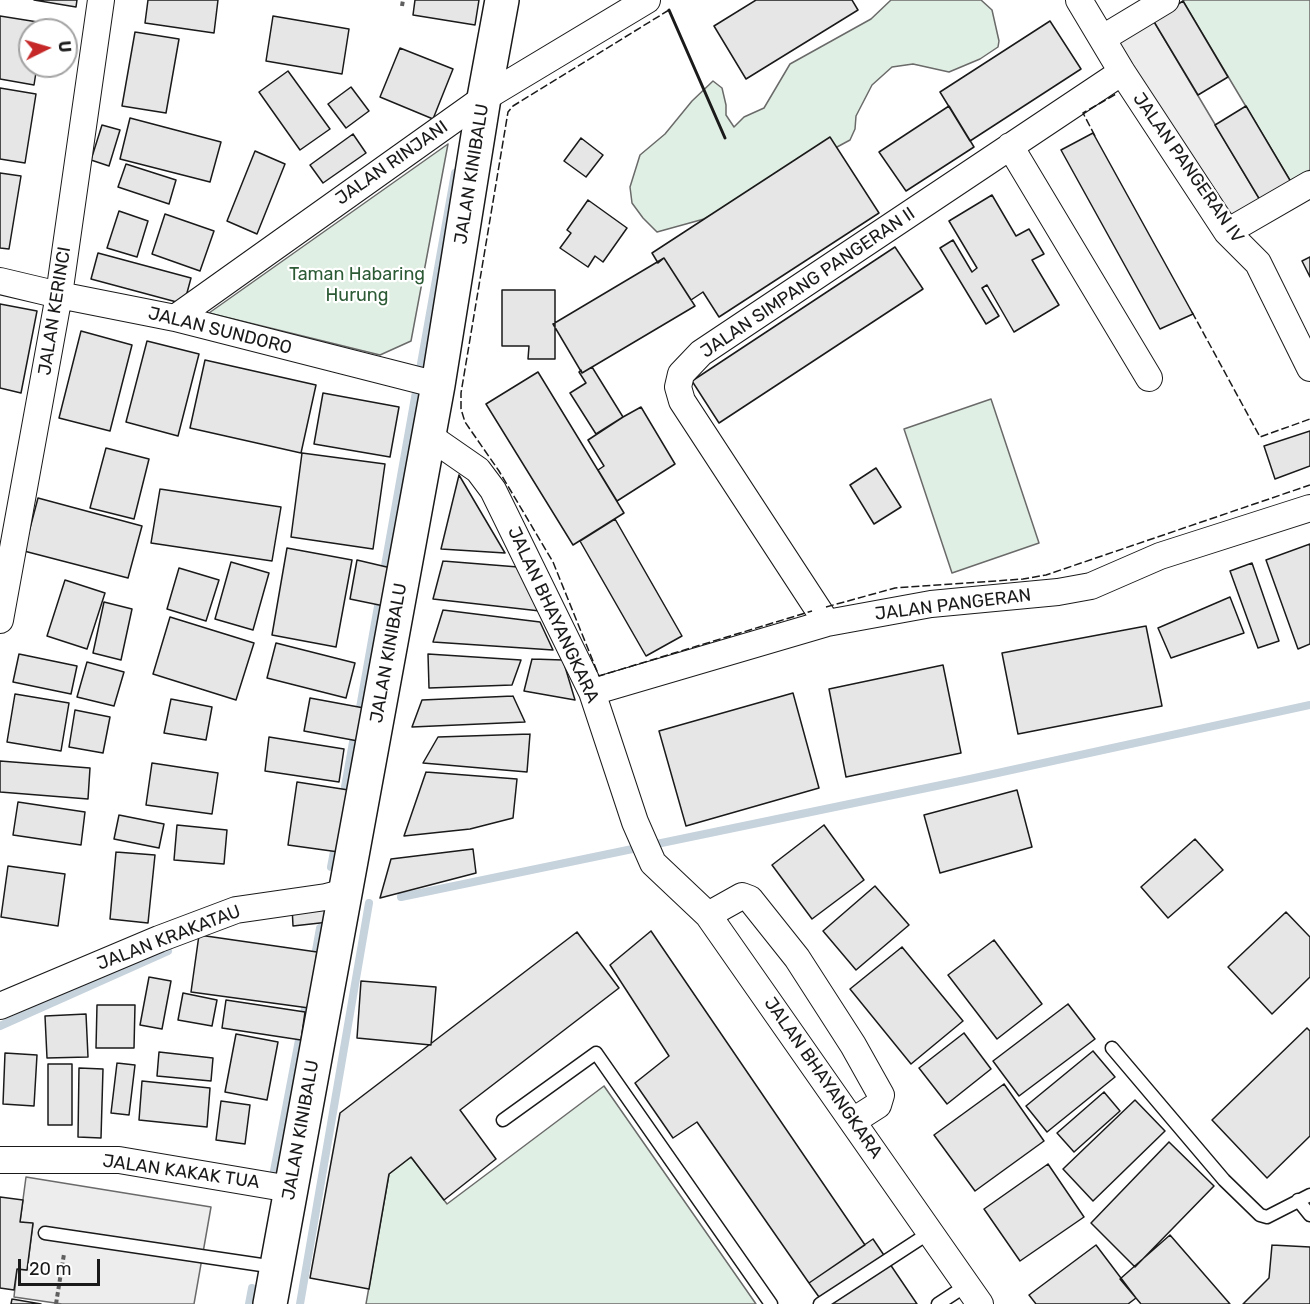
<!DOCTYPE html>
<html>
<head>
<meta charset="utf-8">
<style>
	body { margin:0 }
	#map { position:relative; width:1310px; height:1304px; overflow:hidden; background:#fff; font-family:Rubik,sans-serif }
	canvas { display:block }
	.north { position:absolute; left:18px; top:18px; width:60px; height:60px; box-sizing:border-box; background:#fff; border:2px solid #a3a3a3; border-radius:50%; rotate:85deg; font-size:16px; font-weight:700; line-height:24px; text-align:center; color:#1a1a1a }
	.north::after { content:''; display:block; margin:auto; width:21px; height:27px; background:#c62828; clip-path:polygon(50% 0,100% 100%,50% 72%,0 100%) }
	.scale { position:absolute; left:18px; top:1259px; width:82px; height:27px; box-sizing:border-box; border:3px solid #1a1a1a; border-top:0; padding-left:8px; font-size:18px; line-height:21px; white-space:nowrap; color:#1a1a1a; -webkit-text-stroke:4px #fff; paint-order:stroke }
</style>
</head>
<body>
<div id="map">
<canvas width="1310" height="1304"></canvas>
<div class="north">U</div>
<div class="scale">20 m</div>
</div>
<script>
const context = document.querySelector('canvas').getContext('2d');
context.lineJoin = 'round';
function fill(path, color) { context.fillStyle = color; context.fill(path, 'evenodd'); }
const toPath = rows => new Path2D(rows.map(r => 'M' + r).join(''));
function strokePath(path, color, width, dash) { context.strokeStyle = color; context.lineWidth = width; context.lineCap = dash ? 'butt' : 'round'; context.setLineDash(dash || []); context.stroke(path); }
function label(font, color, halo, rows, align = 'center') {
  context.font = font + ' Rubik,sans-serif'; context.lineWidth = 4.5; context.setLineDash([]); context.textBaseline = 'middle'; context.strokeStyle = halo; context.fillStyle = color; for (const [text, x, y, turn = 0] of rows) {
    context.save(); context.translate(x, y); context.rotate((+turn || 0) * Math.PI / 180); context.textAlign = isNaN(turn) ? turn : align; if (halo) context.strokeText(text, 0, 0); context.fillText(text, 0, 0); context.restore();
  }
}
const green = toPath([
	[891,0,981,0,992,10,999,41,998,47,980,59,949,72,913,64,892,67,872,85,856,116,855,129,850,140,704,219,657,232,643,218,632,203,630,187,640,155,665,134,692,101,713,81,722,88,726,105,726,115,734,127,744,117,764,108,790,64,871,19,891,0],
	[1185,0,1310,0,1310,170,1291,182,1183,1,1185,0],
	[448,144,411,341,380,355,209,313,448,144],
	[991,399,1039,543,952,573,904,429,991,399],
	[604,1086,756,1304,366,1304,389,1174,411,1157,447,1204,604,1086]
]);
fill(green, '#e0efe3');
strokePath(green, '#6a6a6a', 1.5);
const parking = toPath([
	[1153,20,1260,200,1227,232,1103,38,1153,20],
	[26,1177,211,1207,194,1304,62,1304,14,1297,17,1269,27,1270,33,1224,20,1222,26,1177]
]);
fill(parking, '#ededed');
strokePath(parking, '#6a6a6a', 1.5);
strokePath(toPath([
	[383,577,455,173],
	[358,719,380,595],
	[343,798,355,731],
	[331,867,336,841],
	[401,897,970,779,1310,705],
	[314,962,320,928],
	[0,1026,168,951],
	[274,1171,307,998],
	[249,1304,252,1288],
	[300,1304,369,903]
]), '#c6d2dc', 8);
const building = toPath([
	[34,0,77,0,76,7,34,0],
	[148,0,218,0,214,33,145,23,148,0],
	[415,0,479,0,475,25,413,15,415,0],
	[756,0,852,0,858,10,746,79,714,26,756,0],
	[1183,1,1228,77,1198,95,1153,20,1183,1],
	[0,16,44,23,43,30,30,30,30,66,37,66,34,85,0,79,0,16],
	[273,16,349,29,342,74,266,61,273,16],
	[1050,21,1081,69,970,141,940,92,1050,21],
	[135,32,179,39,166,113,122,106,135,32],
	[400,48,453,69,433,119,380,97,400,48],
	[288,71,330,129,300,150,259,92,288,71],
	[351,87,369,111,346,128,328,104,351,87],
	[0,88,36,94,25,163,0,159,0,88],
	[949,106,974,147,906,191,879,152,949,106],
	[1246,106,1291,182,1260,200,1215,125,1246,106],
	[130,118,221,142,210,182,120,159,130,118],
	[102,125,120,130,109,166,91,160,102,125],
	[1093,133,1193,314,1160,329,1061,150,1093,133],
	[353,134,366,153,323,183,310,165,353,134],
	[830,137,879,213,719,317,703,292,691,300,664,258,658,263,652,253,830,137],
	[581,138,603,155,586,177,564,161,581,138],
	[255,151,285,164,257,234,227,221,255,151],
	[126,164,176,180,169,204,118,187,126,164],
	[0,173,21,176,9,249,0,248,0,173],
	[992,195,1016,236,1029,229,1044,254,1032,260,1059,305,1014,332,987,285,982,288,999,316,986,324,940,248,953,240,972,272,977,268,949,221,992,195],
	[588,200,627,228,603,262,595,256,588,267,560,248,571,233,567,230,588,200],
	[119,211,148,221,137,257,107,248,119,211],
	[165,214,214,231,200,271,152,254,165,214],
	[895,247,923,289,719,423,692,381,895,247],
	[98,253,191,278,184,304,91,279,98,253],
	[1310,257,1310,277,1302,261,1310,257],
	[664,258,695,306,582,373,553,324,664,258],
	[502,290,555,290,555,359,528,359,529,346,502,346,502,290],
	[0,304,37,311,21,393,0,388,0,304],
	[81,331,132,345,110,431,59,418,81,331],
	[147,341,199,354,178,436,126,422,147,341],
	[205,360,316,385,301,453,190,428,205,360],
	[592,367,623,417,596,434,570,393,586,383,579,372,581,370,582,373,592,367],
	[538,372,624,513,573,545,486,404,538,372],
	[323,393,399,407,390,457,314,444,323,393],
	[641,407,675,464,617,501,598,470,604,466,588,440,623,417,641,407],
	[1310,431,1310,466,1275,479,1264,446,1310,431],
	[106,448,149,459,134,519,90,508,106,448],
	[302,453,385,464,373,549,291,537,302,453],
	[876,468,901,507,874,524,850,485,876,468],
	[459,475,505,553,441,549,459,475],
	[160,489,281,507,272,561,151,543,160,489],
	[38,498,142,526,128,578,24,551,38,498],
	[615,519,682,636,646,656,580,541,615,519],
	[1310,544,1310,644,1298,649,1266,560,1310,544],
	[287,548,352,560,336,647,272,635,287,548],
	[357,560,391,568,384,606,350,599,357,560],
	[443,561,518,567,540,611,433,599,443,561],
	[231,562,269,573,253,630,215,619,231,562],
	[1252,563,1279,641,1258,648,1230,571,1252,563],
	[179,568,219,580,206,621,167,609,179,568],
	[65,580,105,593,87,649,47,636,65,580],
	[1230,597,1244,633,1171,658,1158,628,1230,597],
	[104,602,132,609,121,660,93,653,104,602],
	[443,610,540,622,553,650,433,642,443,610],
	[170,617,254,643,236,700,153,674,170,617],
	[1146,626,1162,706,1018,734,1002,653,1146,626],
	[276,643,355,663,346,698,267,678,276,643],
	[19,654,77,666,71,694,13,682,19,654],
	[428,654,521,660,512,685,429,688,428,654],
	[532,659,563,660,575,700,524,691,532,659],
	[87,662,124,672,114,706,77,697,87,662],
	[943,665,961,753,846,777,829,689,943,665],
	[793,693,819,788,686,826,659,731,793,693],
	[15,694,69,703,61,751,7,742,15,694],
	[513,696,525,722,412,727,422,700,513,696],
	[310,698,364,708,358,741,304,731,310,698],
	[171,699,212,707,206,740,164,733,171,699],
	[75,710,110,717,103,753,69,747,75,710],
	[530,734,527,772,423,763,438,737,530,734],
	[269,737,344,749,339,782,265,771,269,737],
	[0,761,90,768,88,799,0,792,0,761],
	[152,763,218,773,212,814,146,805,152,763],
	[426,772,517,779,513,818,470,829,404,836,426,772],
	[297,782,355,791,346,853,288,845,297,782],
	[1017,790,1032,847,940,873,924,815,1017,790],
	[18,802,85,812,81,845,13,835,18,802],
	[119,815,164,824,159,848,114,839,119,815],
	[177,825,227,830,224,864,174,860,177,825],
	[824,825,864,880,812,919,772,865,824,825],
	[1195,839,1223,870,1168,918,1141,887,1195,839],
	[473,849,476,873,380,898,391,859,473,849],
	[116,852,155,855,148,923,110,919,116,852],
	[8,866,65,874,58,926,1,917,8,866],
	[875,886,909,925,856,970,823,931,875,886],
	[327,902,329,922,293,926,292,906,327,902],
	[1286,912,1310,937,1310,977,1272,1014,1228,967,1286,912],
	[651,931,865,1245,809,1283,697,1122,673,1138,635,1083,669,1056,610,965,651,931],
	[577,932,619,988,460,1110,496,1159,444,1200,411,1157,389,1174,369,1289,310,1278,340,1113,577,932],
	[199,935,317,952,309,1008,191,992,199,935],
	[994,940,1042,1004,997,1039,948,975,994,940],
	[902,947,963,1021,911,1064,850,989,902,947],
	[149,977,171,981,162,1029,140,1025,149,977],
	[361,981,436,987,431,1045,357,1038,361,981],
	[183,993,217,1000,212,1026,178,1020,183,993],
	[226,1000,305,1012,301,1040,222,1028,226,1000],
	[1068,1004,1095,1039,1019,1096,993,1061,1068,1004],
	[97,1005,135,1005,134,1048,96,1048,97,1005],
	[86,1014,88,1057,47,1058,45,1016,86,1014],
	[1307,1028,1310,1031,1310,1136,1267,1178,1212,1120,1307,1028],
	[964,1033,991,1069,947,1104,919,1068,964,1033],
	[236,1034,278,1042,267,1100,225,1092,236,1034],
	[1093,1051,1115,1077,1047,1132,1026,1106,1093,1051],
	[159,1052,213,1058,211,1081,157,1076,159,1052],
	[5,1053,37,1055,34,1106,3,1104,5,1053],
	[117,1063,135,1065,129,1115,111,1113,117,1063],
	[48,1064,72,1064,72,1125,48,1125,48,1064],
	[79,1068,103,1069,101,1138,78,1137,79,1068],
	[142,1081,210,1088,207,1127,139,1120,142,1081],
	[1004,1084,1044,1141,975,1191,934,1135,1004,1084],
	[1104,1092,1120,1111,1074,1152,1057,1133,1104,1092],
	[1135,1100,1165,1131,1093,1201,1063,1169,1135,1100],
	[221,1101,250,1105,245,1144,216,1140,221,1101],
	[1169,1142,1214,1186,1135,1267,1091,1223,1169,1142],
	[1048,1164,1084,1217,1020,1261,984,1209,1048,1164],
	[0,1197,23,1200,20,1222,33,1223,27,1270,17,1269,14,1290,0,1288,0,1197],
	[1170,1235,1230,1304,1141,1304,1120,1279,1170,1235],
	[873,1239,917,1304,824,1304,809,1283,873,1239],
	[1096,1245,1136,1298,1128,1304,1036,1304,1029,1295,1096,1245],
	[1272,1245,1310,1247,1310,1304,1243,1304,1269,1278,1272,1245],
	[12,1299,41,1304,11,1304,12,1299]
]);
fill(building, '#e6e6e6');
strokePath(building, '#1a1a1a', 1.5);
const lane = toPath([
	[1112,1048,1224,1180,1260,1215,1267,1217,1310,1195],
	[503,1120,596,1053,771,1304],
	[1298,1200,1310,1215],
	[45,1233,275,1267],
	[820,1304,929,1233],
	[938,1304,967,1285]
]);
const street = toPath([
	[1079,0,1122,72,1227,232,1258,263,1310,368],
	[1103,38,1166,0],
	[1010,146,1149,378],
	[1227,232,1310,184],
	[0,281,59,295,175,318,438,385],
	[175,318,484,98,647,0],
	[429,436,478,470,493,490,592,692,635,822,653,863,708,915,980,1304],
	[0,620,59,295,101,0],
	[827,623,682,401,678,387,681,374,701,353,1122,72],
	[592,692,827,623,931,604,1058,592,1091,586,1160,556,1310,508],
	[708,915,742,896,750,899,797,958,853,1045,881,1095,878,1105,853,1121],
	[0,1006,159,939,236,910,326,897,345,892],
	[0,1160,119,1160,290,1189]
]);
const secondary = toPath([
	[270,1304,438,385,484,98,502,0]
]);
strokePath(lane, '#1a1a1a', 15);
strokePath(street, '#1a1a1a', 28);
strokePath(secondary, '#1a1a1a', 36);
strokePath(toPath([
	[402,6,403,0],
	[56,1304,64,1254]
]), '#5f5f5f', 4, [4.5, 3]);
strokePath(lane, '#fff', 12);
strokePath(street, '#fff', 26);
strokePath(secondary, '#fff', 33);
strokePath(toPath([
	[669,10,513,106,508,112,461,393,461,409,465,422,499,471,553,562,599,676,812,611],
	[1095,136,1083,113,1116,94],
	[1192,312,1260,437,1310,419],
	[826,607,895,588,1023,579,1046,575,1310,485]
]), '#1a1a1a', 1.5, [8, 3]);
strokePath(toPath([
	[669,10,725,138]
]), '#1a1a1a', 3);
label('18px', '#1a1a1a', '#fff', [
	["JALAN RINJANI",392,163,-35],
	["JALAN PANGERAN IV",1188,168,55],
	["JALAN KINIBALU",472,174,-81],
	["JALAN SIMPANG PANGERAN II",808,283,-34],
	["JALAN KERINCI",55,311,-81],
	["JALAN SUNDORO",220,331,14],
	["JALAN PANGERAN",953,605,-7],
	["JALAN BHAYANGKARA",553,615,65],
	["JALAN KINIBALU",389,653,-80],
	["JALAN KRAKATAU",169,938,-21],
	["JALAN BHAYANGKARA",823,1078,55],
	["JALAN KINIBALU",301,1130,-80],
	["JALAN KAKAK TUA",181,1172,8]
]);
label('18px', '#2b5a34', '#fff', [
	["Taman Habaring",357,275],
	["Hurung",357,296]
]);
</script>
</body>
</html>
